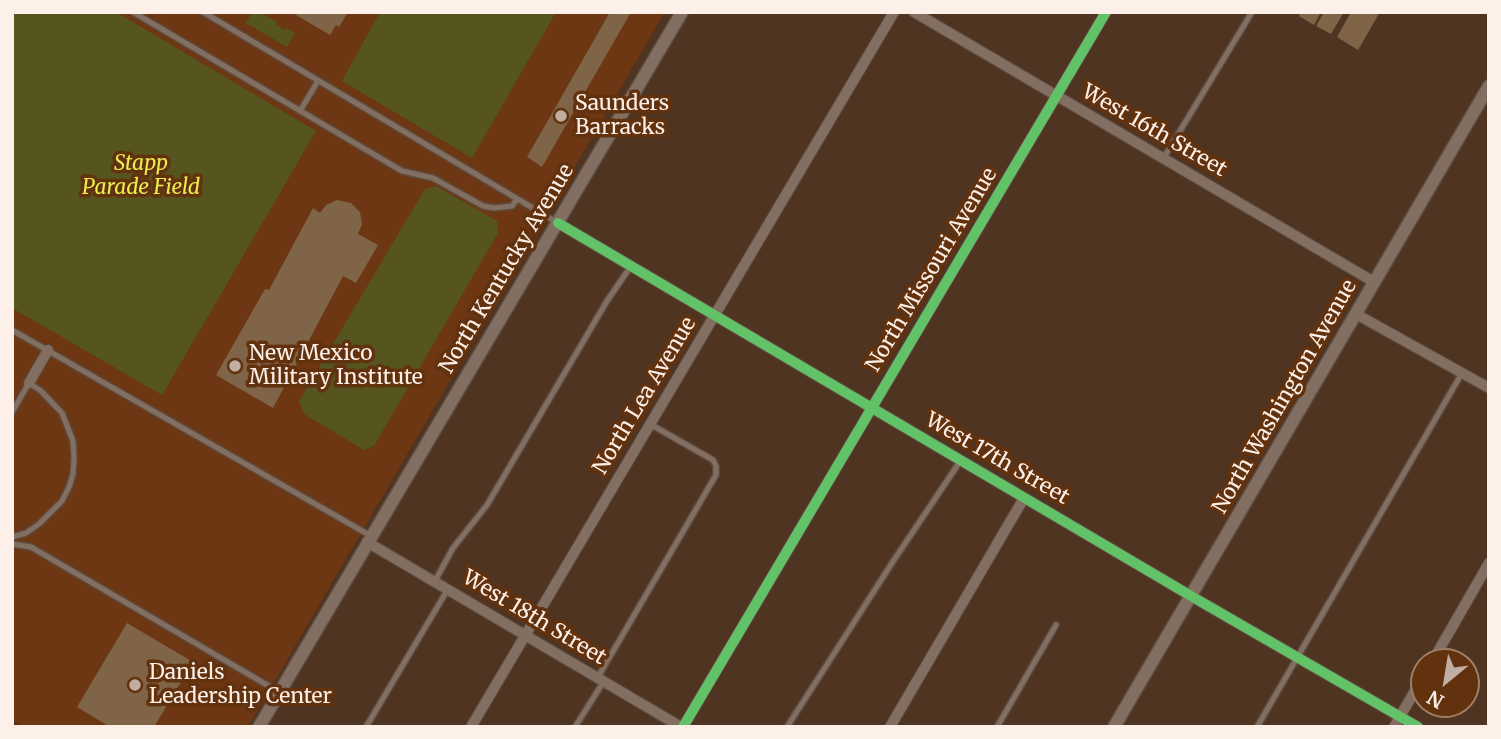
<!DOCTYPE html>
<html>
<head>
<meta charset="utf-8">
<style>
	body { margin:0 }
	#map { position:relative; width:1501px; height:739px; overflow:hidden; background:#4f3421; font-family:Merriweather,serif }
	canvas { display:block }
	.frame { position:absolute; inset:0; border:14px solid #fdf0e9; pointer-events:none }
	.north { position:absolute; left:1410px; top:648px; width:70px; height:70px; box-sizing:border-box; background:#62310e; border:2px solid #a07d66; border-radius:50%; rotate:210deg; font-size:19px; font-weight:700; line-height:28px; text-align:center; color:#fdf0e9 }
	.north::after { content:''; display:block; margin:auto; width:24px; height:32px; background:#c0aea3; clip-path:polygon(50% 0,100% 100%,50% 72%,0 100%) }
</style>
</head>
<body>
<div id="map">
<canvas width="1501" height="739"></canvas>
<div class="frame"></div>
<div class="north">N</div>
</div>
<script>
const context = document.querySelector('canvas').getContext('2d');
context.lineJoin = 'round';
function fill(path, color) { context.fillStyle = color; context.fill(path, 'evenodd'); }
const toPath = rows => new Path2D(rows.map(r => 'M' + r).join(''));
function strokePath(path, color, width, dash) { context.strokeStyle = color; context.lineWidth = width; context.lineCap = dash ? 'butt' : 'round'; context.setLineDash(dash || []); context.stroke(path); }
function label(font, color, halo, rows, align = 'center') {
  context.font = font + ' Merriweather,serif'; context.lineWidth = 7; context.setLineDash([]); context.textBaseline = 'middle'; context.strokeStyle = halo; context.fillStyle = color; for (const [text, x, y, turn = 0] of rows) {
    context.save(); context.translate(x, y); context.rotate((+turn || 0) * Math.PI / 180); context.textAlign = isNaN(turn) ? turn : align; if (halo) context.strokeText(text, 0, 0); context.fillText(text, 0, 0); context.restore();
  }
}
fill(toPath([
	[12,12,665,12,248,727,23,727,12,720]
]), '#6c3712');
fill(toPath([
	[12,12,116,12,316,131,162,395,12,308],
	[252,12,259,12,277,22,276,25,285,30,286,28,295,33,287,47,246,23],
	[380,12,556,12,472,158,342,81],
	[436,186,497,221,498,233,374,446,364,450,304,414,299,401,425,189]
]), '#56541f');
fill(toPath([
	[291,12,348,12,339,27,336,25,330,35],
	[610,12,631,12,542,167,527,157],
	[1301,12,1321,12,1314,25,1299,16],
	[1324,12,1344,12,1331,34,1316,26],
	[1351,12,1380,12,1358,50,1337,37],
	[337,200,351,203,360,212,362,224,358,234,378,245,356,283,343,276,273,408,216,375,265,289,269,290,313,208,320,213,326,205],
	[127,623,193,662,154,727,110,727,77,707]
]), '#7f6448');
const service = toPath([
	[133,12,402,171,433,178,483,206,494,208,512,206,517,199],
	[203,12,558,223],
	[300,111,318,81],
	[1163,159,1252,12],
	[12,330,371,536],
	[12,412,29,383,41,391,62,413,73,441,74,458,73,474,69,487,62,501,39,524,26,533,12,537],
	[12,544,31,547,279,692],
	[435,581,453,548,487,505,607,301,631,266],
	[598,677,716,475,716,466,713,460,650,424],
	[366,727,448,589],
	[575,727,604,681],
	[787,727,892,563,961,460],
	[997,727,1056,625],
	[1257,727,1462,373]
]);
const minor = toPath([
	[914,12,1374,282],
	[558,223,1191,596,1418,727],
	[1356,314,1489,388],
	[29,383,48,350],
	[367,542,681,727],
	[1432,662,1489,563],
	[471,727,894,12],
	[683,727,1106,12],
	[890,727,1024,498],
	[1394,727,1424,675]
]);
const tertiary = toPath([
	[259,727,682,12],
	[1114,727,1489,86]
]);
strokePath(service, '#5e4c40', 8);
strokePath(minor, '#5e4c40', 12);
strokePath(tertiary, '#5e4c40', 15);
strokePath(service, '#836f62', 5);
strokePath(minor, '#836f62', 10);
strokePath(tertiary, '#836f62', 12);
strokePath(toPath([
	[558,223,1191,596,1418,727],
	[683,727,1106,12]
]), '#61c268', 10);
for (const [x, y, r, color] of [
	[561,116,7,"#c0aea3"],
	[235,366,7,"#c0aea3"],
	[135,685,7,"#c0aea3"]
]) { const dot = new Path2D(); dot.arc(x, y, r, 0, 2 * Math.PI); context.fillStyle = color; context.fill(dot); strokePath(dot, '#62310e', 2.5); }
label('21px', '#fdf0e9', '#62310e', [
	["Saunders",575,104],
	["Barracks",575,128],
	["New Mexico",249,354],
	["Military Institute",249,378],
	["Daniels",149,673],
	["Leadership Center",149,697]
], 'left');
label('21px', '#fdf0e9', '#62310e', [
	["West 16th Street",1154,131,30],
	["North Kentucky Avenue",507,269,-59],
	["North Missouri Avenue",932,270,-59],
	["North Lea Avenue",645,396,-59],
	["North Washington Avenue",1285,397,-60],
	["West 17th Street",997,459,30],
	["West 18th Street",534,618,31]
]);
label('italic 21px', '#e8ed50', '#62310e', [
	["Stapp",141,164],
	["Parade Field",141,188]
]);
</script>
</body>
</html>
